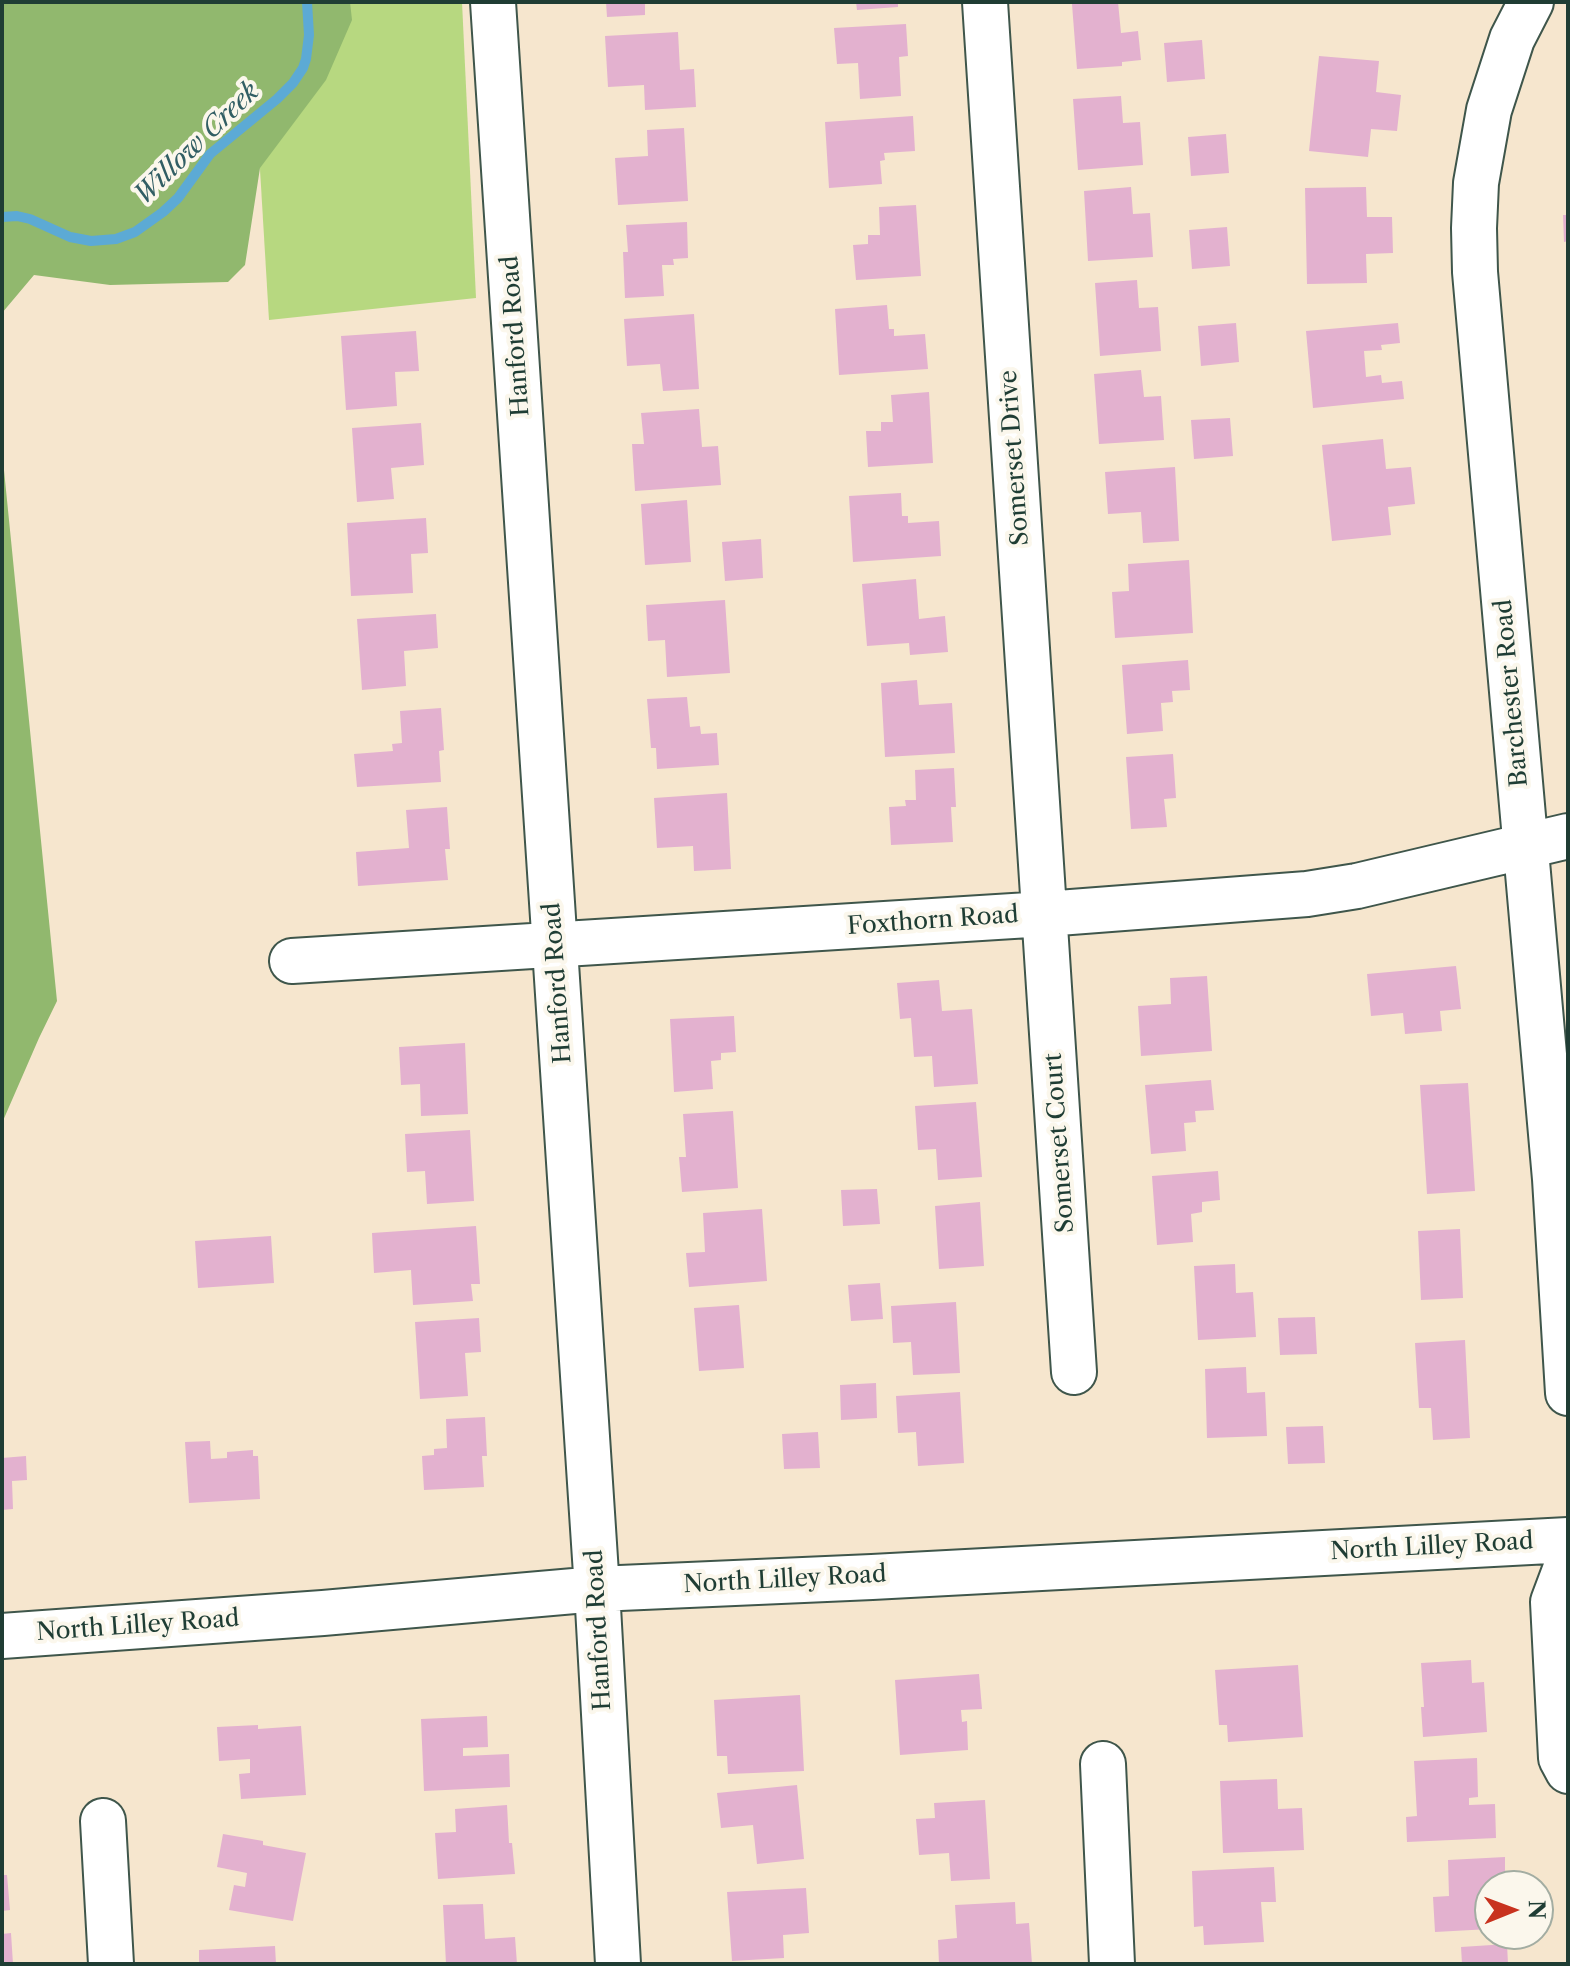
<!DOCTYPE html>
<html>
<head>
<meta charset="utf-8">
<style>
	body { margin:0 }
	#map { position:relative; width:1570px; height:1966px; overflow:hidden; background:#f6e6ce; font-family:"Libre Caslon Text",serif }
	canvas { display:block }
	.frame { position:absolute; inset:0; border:4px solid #1f3d34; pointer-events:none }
	.north { position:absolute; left:1474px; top:1870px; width:80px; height:80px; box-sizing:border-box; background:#fbf7ec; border:2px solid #a3ada2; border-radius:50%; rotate:89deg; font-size:22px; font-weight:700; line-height:32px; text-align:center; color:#1f3d34 }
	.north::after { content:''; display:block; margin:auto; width:28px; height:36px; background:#c8321e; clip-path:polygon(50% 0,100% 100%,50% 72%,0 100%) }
</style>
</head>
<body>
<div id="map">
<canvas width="1570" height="1966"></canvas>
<div class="frame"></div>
<div class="north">N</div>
</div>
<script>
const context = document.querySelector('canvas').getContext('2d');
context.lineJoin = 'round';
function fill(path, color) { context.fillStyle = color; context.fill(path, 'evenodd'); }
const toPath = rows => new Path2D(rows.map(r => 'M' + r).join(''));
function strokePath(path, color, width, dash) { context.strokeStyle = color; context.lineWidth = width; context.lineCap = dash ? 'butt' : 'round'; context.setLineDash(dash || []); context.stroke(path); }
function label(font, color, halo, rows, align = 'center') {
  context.font = font + ' "Libre Caslon Text",serif'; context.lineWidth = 8; context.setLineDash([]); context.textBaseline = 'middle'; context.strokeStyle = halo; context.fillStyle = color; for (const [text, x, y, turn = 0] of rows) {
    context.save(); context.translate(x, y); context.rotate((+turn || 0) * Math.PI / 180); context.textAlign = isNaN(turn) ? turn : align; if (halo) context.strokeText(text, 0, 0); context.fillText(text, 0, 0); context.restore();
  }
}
fill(toPath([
	[250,2,462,2,476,298,269,320]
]), '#b7d880');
fill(toPath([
	[2,2,350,2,352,20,326,80,260,168,245,265,228,282,110,285,34,275,2,313],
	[2,450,57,1001,39,1038,2,1123]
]), '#91b86e');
strokePath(toPath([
	[2,217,17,216,30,219,70,237,91,241,116,239,135,232,163,212,178,198,210,154,277,99,293,83,303,68,306,59,309,35,307,2]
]), '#5caad5', 10);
fill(toPath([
	[606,2,645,2,645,15,607,17],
	[856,2,898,2,898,7,857,10],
	[1103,2,1118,2,1121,33,1138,31,1141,60,1122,62,1122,66,1077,69,1072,4],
	[906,24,908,56,899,57,901,96,860,99,858,63,837,64,834,28],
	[678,32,680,70,694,69,696,107,645,110,644,85,608,87,605,36],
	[1202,40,1205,79,1167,82,1164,43],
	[1319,56,1379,61,1376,92,1401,95,1397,131,1371,129,1368,157,1309,151],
	[1121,96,1123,123,1140,122,1143,165,1078,170,1073,99],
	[913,116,915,151,884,153,885,160,880,161,882,184,829,188,825,122],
	[684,128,688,201,618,205,615,158,648,156,647,130],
	[1226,134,1229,173,1191,176,1188,137],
	[1131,187,1133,214,1150,213,1153,257,1088,261,1084,191],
	[1366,187,1367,217,1392,217,1393,253,1366,254,1367,283,1307,284,1305,188],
	[916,205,921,276,856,280,853,245,868,244,868,235,880,235,879,207],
	[1563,215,1568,215,1568,241,1564,242],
	[687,222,688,258,673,259,674,265,662,265,664,296,625,298,623,252,628,252,626,225],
	[1227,227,1230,266,1192,269,1189,230],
	[1137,280,1139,308,1158,307,1161,351,1100,356,1095,283],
	[887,305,889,329,894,329,894,336,925,334,928,369,839,375,835,309],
	[694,314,699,389,663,391,660,364,627,366,624,319],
	[1236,323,1239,362,1201,366,1198,326],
	[1398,323,1400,343,1381,345,1382,350,1364,351,1366,377,1381,375,1382,383,1402,381,1404,399,1313,408,1306,331],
	[416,331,419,371,395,372,397,406,346,410,341,336],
	[1141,370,1144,397,1161,396,1164,440,1099,444,1094,374],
	[929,392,933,463,868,467,866,431,881,431,881,422,893,422,891,395],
	[699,409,702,447,718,446,721,485,635,491,632,444,644,444,641,413],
	[1230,418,1233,456,1194,459,1191,420],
	[421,423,424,465,391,468,394,499,357,502,352,428],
	[1383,439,1386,469,1411,467,1415,504,1388,507,1391,535,1332,541,1322,445],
	[1175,467,1179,541,1143,543,1141,512,1108,514,1105,472],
	[901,493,902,516,908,516,908,523,939,521,941,556,853,562,849,496],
	[687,500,691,562,645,565,641,504],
	[426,518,428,553,411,554,413,593,351,596,347,523],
	[761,539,763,578,725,581,722,542],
	[1189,560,1193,633,1115,638,1112,592,1129,591,1128,564],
	[916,579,919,619,945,616,948,652,910,655,909,643,867,646,862,584],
	[725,600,730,673,667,677,665,640,648,641,646,605],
	[436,614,438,648,404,651,406,686,362,690,357,619],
	[1188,660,1190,690,1172,691,1173,702,1161,703,1163,731,1127,734,1122,665],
	[917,680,919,705,952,703,955,753,885,757,881,683],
	[687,697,690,727,700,726,701,734,717,733,719,765,657,769,656,748,651,748,647,699],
	[441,708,444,750,439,751,441,782,357,787,354,754,393,751,392,744,402,743,400,711],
	[1173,754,1176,798,1164,799,1167,827,1131,829,1126,757],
	[954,768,956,807,951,807,953,842,891,845,889,807,906,806,905,800,916,800,915,770],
	[727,793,731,869,694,871,693,846,657,848,654,798],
	[447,807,450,849,445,849,448,880,358,886,356,852,409,848,406,810],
	[1456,966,1461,1009,1440,1011,1442,1031,1405,1034,1403,1013,1371,1016,1367,974],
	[1207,976,1212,1051,1141,1056,1138,1006,1171,1004,1170,978],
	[939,980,942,1011,972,1009,978,1084,934,1087,932,1056,914,1057,911,1018,900,1019,897,983],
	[734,1016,736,1052,721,1053,721,1060,711,1061,713,1089,674,1092,670,1019],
	[465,1043,468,1114,421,1116,420,1084,401,1085,399,1047],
	[1211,1080,1214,1110,1195,1111,1196,1122,1184,1123,1186,1151,1151,1154,1145,1085],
	[1468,1083,1475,1191,1427,1194,1420,1085],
	[976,1102,982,1177,938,1180,936,1149,918,1150,915,1106],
	[733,1111,738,1188,682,1192,679,1157,686,1157,683,1114],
	[470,1130,474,1201,427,1204,425,1171,407,1172,405,1134],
	[1218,1171,1220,1200,1202,1202,1202,1212,1191,1214,1193,1242,1157,1245,1152,1176],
	[877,1189,880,1224,843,1226,841,1190],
	[980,1202,984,1266,939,1269,935,1206],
	[762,1209,767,1281,689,1287,686,1253,705,1252,703,1213],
	[476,1226,480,1284,471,1284,473,1301,413,1305,411,1270,374,1273,372,1233],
	[1460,1229,1463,1298,1421,1300,1418,1231],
	[271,1236,274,1283,198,1288,195,1241],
	[1235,1264,1236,1293,1253,1292,1256,1337,1198,1340,1194,1266],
	[880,1283,883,1319,851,1321,848,1285],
	[956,1302,960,1373,913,1375,911,1342,893,1343,891,1306],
	[739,1305,744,1368,699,1371,694,1308],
	[1315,1317,1317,1354,1280,1355,1278,1318],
	[479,1318,481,1352,465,1353,468,1396,420,1399,415,1322],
	[1465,1340,1470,1438,1433,1440,1431,1408,1419,1408,1415,1343],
	[1246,1367,1247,1393,1265,1392,1267,1436,1207,1438,1205,1369],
	[876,1383,877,1418,841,1420,840,1385],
	[960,1392,964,1463,918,1466,916,1432,898,1433,896,1396],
	[485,1417,487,1456,482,1456,484,1487,424,1490,422,1456,434,1455,434,1449,447,1448,446,1419],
	[1323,1426,1325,1463,1288,1464,1286,1427],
	[818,1432,820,1468,784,1469,782,1434],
	[210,1441,211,1459,227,1458,227,1452,253,1450,253,1456,258,1456,260,1499,189,1503,185,1442],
	[26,1456,27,1480,12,1481,13,1509,2,1510,2,1458],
	[1471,1660,1472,1683,1484,1682,1487,1732,1423,1737,1421,1707,1424,1707,1421,1663],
	[1298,1665,1303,1737,1228,1742,1227,1725,1219,1725,1215,1670],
	[979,1674,982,1709,961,1710,962,1722,967,1721,968,1750,900,1755,895,1680],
	[800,1695,804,1771,728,1774,727,1756,717,1756,714,1700],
	[487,1716,488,1747,463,1748,463,1756,509,1754,510,1787,424,1791,421,1719],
	[258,1725,258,1729,301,1726,306,1795,241,1799,239,1774,250,1773,250,1759,219,1761,217,1727],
	[1477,1758,1478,1797,1469,1798,1469,1805,1495,1804,1496,1838,1407,1842,1406,1817,1417,1816,1414,1761],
	[1277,1779,1278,1809,1302,1808,1304,1850,1223,1853,1220,1781],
	[797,1785,804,1859,757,1864,753,1825,721,1828,717,1793],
	[985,1800,990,1879,951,1881,949,1853,919,1855,916,1819,935,1818,934,1803],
	[507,1805,509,1843,512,1843,515,1874,438,1879,435,1833,456,1832,455,1809],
	[223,1834,263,1841,263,1845,306,1853,293,1921,229,1910,234,1885,245,1887,247,1873,217,1867],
	[1505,1857,1505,1873,1516,1872,1516,1886,1490,1886,1490,1929,1435,1932,1433,1897,1449,1896,1448,1860],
	[1274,1867,1276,1902,1261,1902,1264,1942,1204,1945,1203,1926,1194,1927,1192,1871],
	[2,1875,7,1875,10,1910,2,1911],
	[806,1888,809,1933,783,1935,784,1958,732,1961,727,1892],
	[1015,1902,1016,1924,1029,1923,1032,1964,939,1964,938,1940,957,1938,955,1905],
	[483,1904,485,1939,515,1937,517,1964,446,1964,443,1905],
	[11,1933,13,1964,2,1964,2,1934],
	[1507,1944,1508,1964,1462,1964,1461,1947],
	[275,1946,276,1964,199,1964,199,1950]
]), '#e3b1cf');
const minor = toPath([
	[493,2,597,1589,618,1964],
	[985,2,1074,1372],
	[1531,2,1512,39,1489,110,1476,183,1474,228,1475,272,1555,1179,1568,1393],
	[292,961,1045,914,1307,894,1357,886,1568,836],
	[1568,1562,1553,1602,1561,1758,1568,1771],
	[2,1636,323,1613,597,1589,872,1577,1568,1540],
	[1103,1764,1112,1964],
	[103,1821,111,1964]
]);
strokePath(minor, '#3f564b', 48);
strokePath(minor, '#fff', 44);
label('24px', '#1f3d34', '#fbf7ec', [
	["Hanford Road",516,336,-94],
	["Somerset Drive",1015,458,-94],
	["Barchester Road",1512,693,-95],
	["Foxthorn Road",933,921,-4],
	["Hanford Road",558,983,-94],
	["Somerset Court",1060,1143,-94],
	["North Lilley Road",1432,1547,-3],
	["North Lilley Road",785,1580,-3],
	["North Lilley Road",138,1626,-4],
	["Hanford Road",599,1630,-93]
]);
label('italic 26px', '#315e64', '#fbf7ec', [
	["Willow Creek",197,144,-44]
]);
</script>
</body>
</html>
